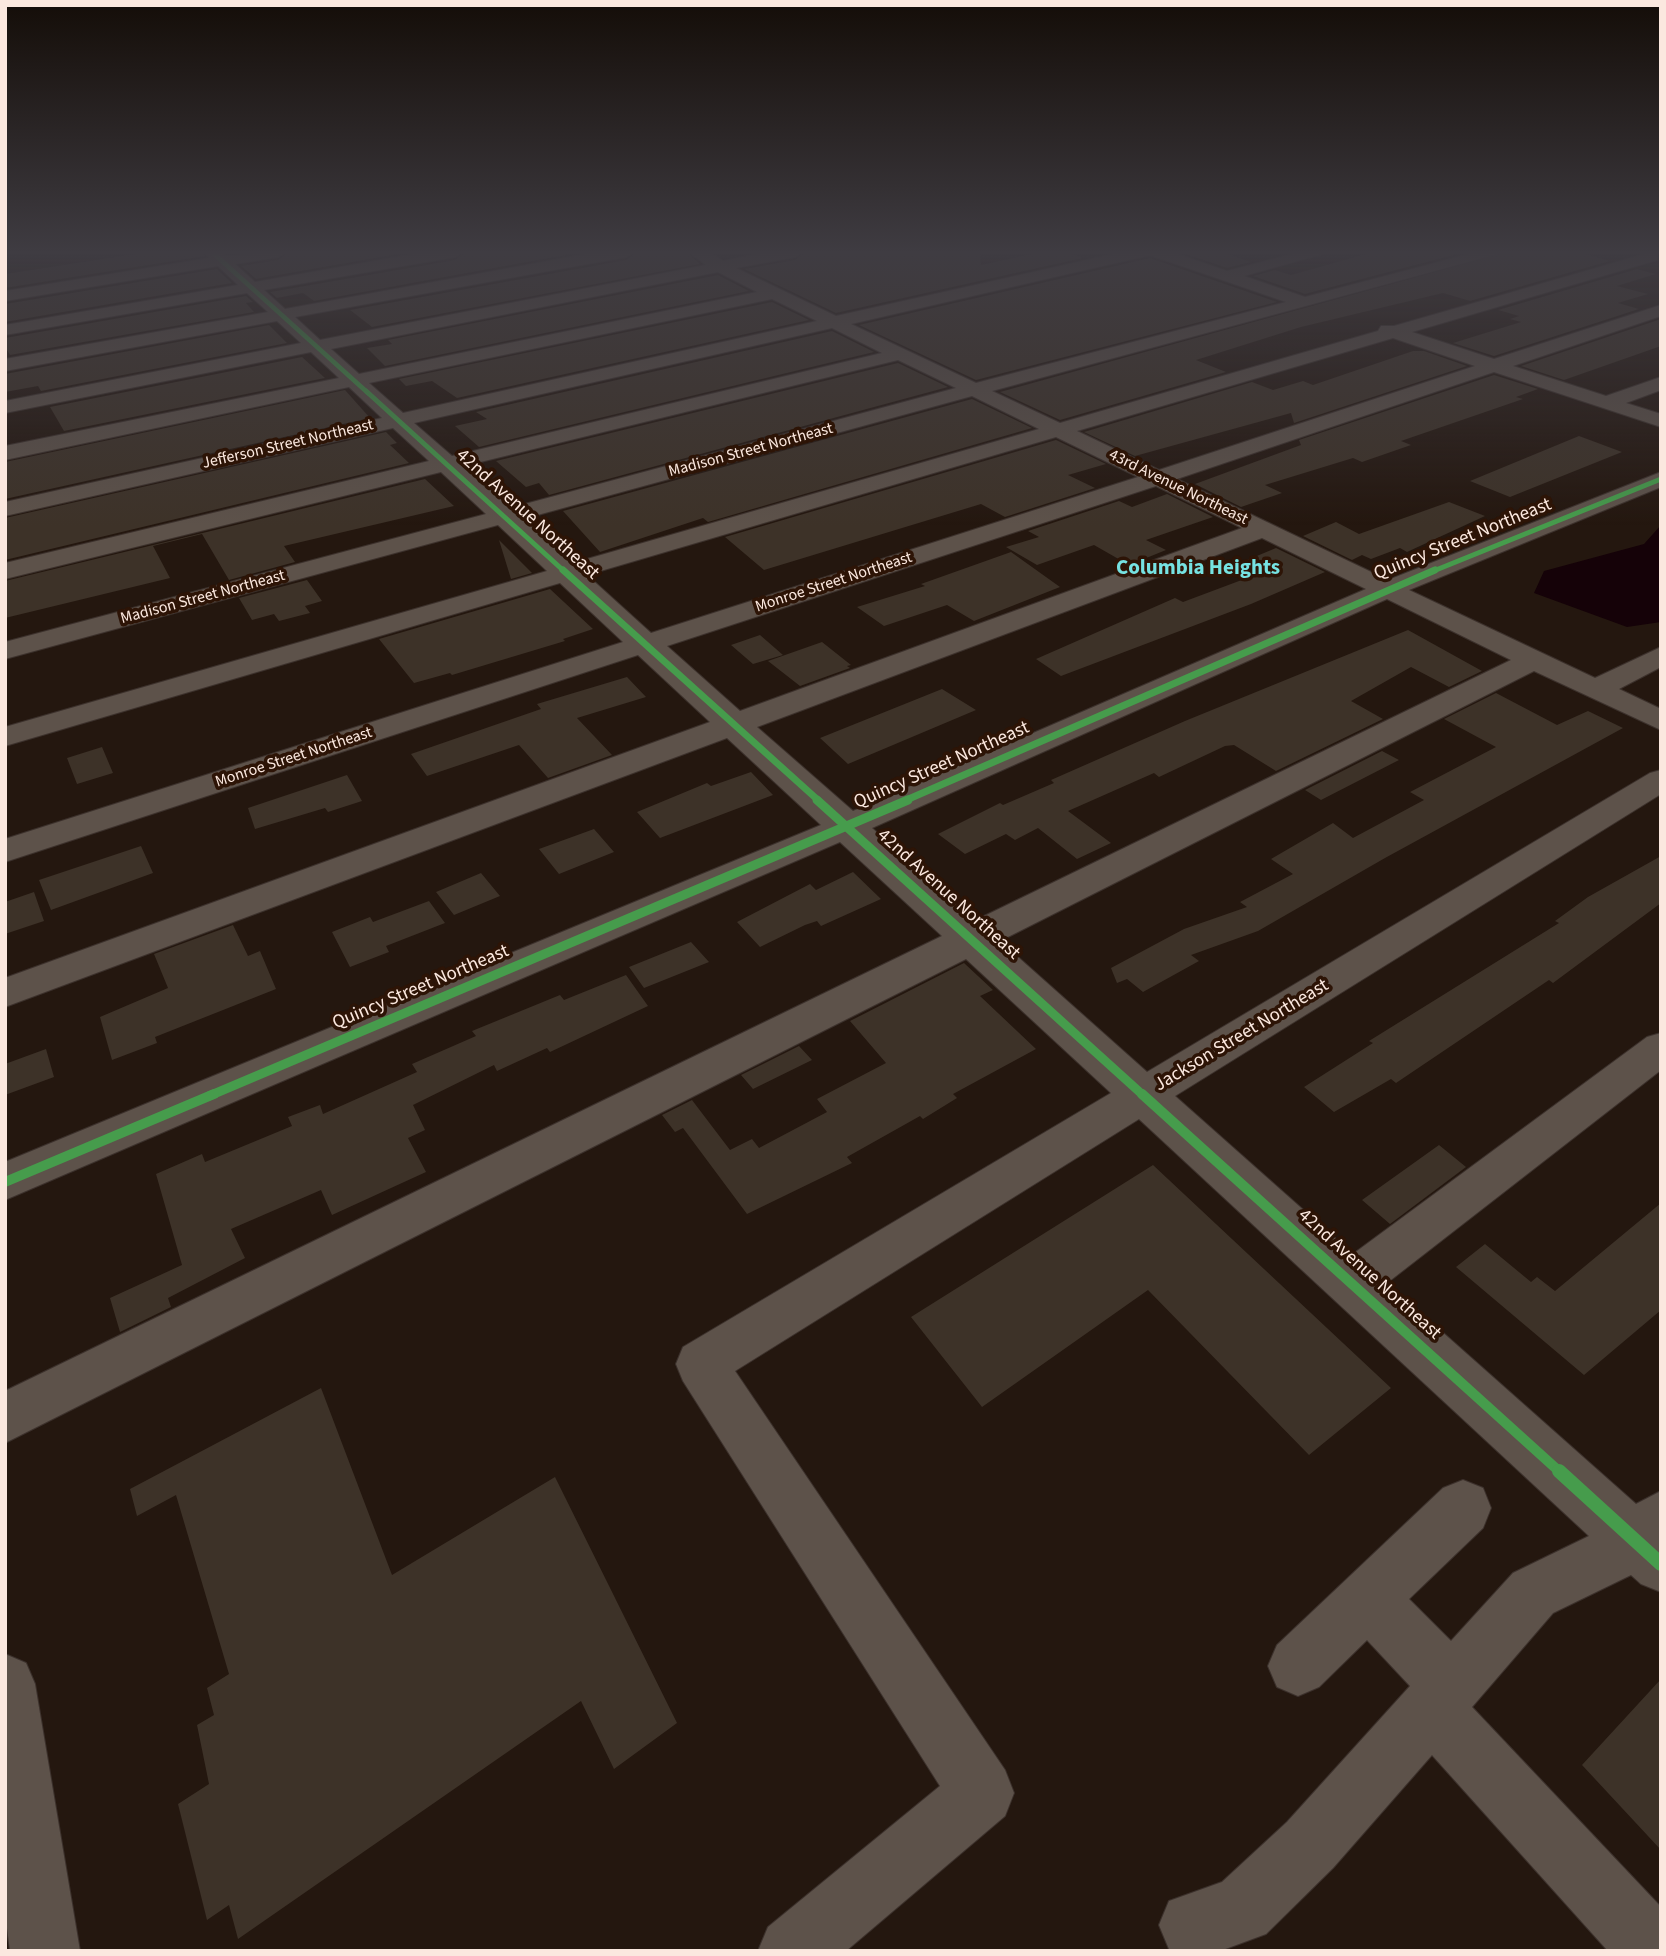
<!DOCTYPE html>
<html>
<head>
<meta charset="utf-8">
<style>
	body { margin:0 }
	#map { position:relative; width:1666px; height:1956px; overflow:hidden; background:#24170f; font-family:"Source Sans 3",sans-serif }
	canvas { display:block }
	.frame { position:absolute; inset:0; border:7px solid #fbe8df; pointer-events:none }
</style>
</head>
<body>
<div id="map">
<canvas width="1666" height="1956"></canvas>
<div class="frame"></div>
</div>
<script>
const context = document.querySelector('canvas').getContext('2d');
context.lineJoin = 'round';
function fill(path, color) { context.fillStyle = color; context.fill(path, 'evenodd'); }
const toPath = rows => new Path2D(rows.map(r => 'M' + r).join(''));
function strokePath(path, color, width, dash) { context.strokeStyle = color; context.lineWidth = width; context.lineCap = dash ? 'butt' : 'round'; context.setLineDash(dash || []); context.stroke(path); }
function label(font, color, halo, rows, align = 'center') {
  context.font = font + ' "Source Sans 3",sans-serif'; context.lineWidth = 7; context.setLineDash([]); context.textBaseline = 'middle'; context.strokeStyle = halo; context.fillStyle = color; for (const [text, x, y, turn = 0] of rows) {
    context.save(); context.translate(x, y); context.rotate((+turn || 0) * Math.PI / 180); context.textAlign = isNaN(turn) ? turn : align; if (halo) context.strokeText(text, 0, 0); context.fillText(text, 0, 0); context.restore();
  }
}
fill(toPath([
	[1661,525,1661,622,1627,627,1534,593,1544,571,1644,544]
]), '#150208');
fill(toPath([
	[148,252,202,252,205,256,5,288,5,274],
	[289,252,409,252,256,279,241,266,278,260],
	[466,252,582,252,314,301,303,293,277,298,270,292,455,260],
	[637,252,686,252,700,264,372,327,350,310,626,260],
	[806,252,980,252,981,265,1041,252,1066,252,1083,258,836,313,744,269,795,260],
	[1180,252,1222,252,1251,262,1227,268],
	[1373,252,1465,252,1305,294,1253,276,1275,270,1291,275],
	[1507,252,1579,252,1610,261,1470,301,1443,293,1301,327,1196,360,1226,372,1060,420,1000,392],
	[1150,258,1277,302,976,380,859,325],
	[217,269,232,283,5,322,5,304],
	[1637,269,1656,274,1617,286,1648,294,1618,303,1639,309,1494,356,1453,343,1521,322,1510,319,1519,316,1498,310],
	[718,275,749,291,385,366,367,348,392,344,388,340],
	[246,296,253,302,246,303,254,312,10,355,5,347,5,338],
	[772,302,809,320,457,398,432,381,406,386,399,379],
	[1661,319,1661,346,1564,380,1521,366],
	[269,325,287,343,41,391,38,386,5,392,5,374],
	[832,331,874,352,479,447,455,426,487,419,476,412],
	[1413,351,1424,351,1467,366,1294,423,1291,413,1135,456,1084,432,1252,382,1273,390,1303,381,1313,385],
	[302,357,325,378,64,431,50,407],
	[898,363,948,387,549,495,539,483,526,487,496,461],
	[1494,375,1538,389,1516,397,1523,399,1401,441,1411,445,1362,462,1353,458,1265,485,1282,493,1241,507,1195,484,1301,445,1299,440],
	[345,390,370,418,5,499,5,462],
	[972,399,1032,428,708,522,703,518,600,552,563,511],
	[386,432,397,443,390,445,409,463,5,560,5,518],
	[1579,436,1622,452,1510,497,1470,481],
	[1056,440,1106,464,1068,475,1095,488,1005,517,981,504,764,570,725,537],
	[425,479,454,506,284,546,295,562,229,580,202,534,153,546,170,578,5,618,5,581],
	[1167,494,1213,517,1146,540,1166,550,1129,565,1094,545,1037,565,1006,547,1039,537,1028,531,1119,501,1132,507],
	[1449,502,1485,516,1407,552,1400,548,1371,559,1362,555,1352,560,1303,536,1336,522,1359,534],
	[499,540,532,573,511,579],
	[1276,548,1325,572,1251,604,1061,676,1036,659,1175,598,1183,602,1247,578,1228,568],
	[1011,552,1060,587,974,621,947,605,884,626,857,607,925,586,921,584],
	[307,580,322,601,305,606,310,613,279,621,274,614,252,620,239,598],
	[550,589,593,629,563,639,565,641,452,675,450,673,414,683,379,639],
	[1408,630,1482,671,1449,687,1411,667,1351,701,1383,719,1276,771,1234,745,1225,746,1159,777,1154,773,1068,811,1111,843,1077,859,1038,828,1015,840,1006,834,965,854,938,834,1000,803,1003,805,1054,783,1051,780,1185,721],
	[760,635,783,655,753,664,731,645],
	[822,642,851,665,847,666,850,668,800,686,768,661],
	[627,677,646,697,577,718,612,755,548,778,519,745,427,776,411,754,541,709,537,704],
	[942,689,976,710,848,764,820,738],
	[1496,693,1557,725,1588,711,1623,728,1385,858,1258,931,1191,955,1199,961,1143,992,1127,979,1117,983,1111,968,1184,929,1247,907,1240,902,1293,874,1271,859,1333,823,1353,838,1424,800,1410,792,1496,747,1444,719],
	[102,747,113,773,77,784,67,758],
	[1382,751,1399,760,1321,800,1305,790],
	[751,772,773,795,660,838,637,812,707,783,711,786],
	[347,775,362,801,328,812,325,808,255,829,248,808],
	[594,829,614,852,559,874,539,849],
	[141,846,153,873,51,910,39,880],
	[1661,856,1661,903,1553,983,1549,980,1396,1083,1391,1079,1334,1112,1304,1087,1373,1043,1369,1041,1559,923,1555,921,1588,897],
	[853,872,881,899,821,926,817,921,805,925,760,947,737,922,810,884,816,890],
	[481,873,500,896,454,915,436,892],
	[34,892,44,921,5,934,5,902],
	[429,901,445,923,386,946,389,952,350,967,332,932,370,917,373,922],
	[233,925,248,956,260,951,276,989,155,1037,157,1043,112,1060,100,1017,168,988,154,954],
	[691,942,709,962,644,988,629,967],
	[964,963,993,990,980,996,1036,1049,953,1094,957,1098,923,1119,920,1116,847,1157,852,1163,747,1214,683,1128,675,1132,662,1115,692,1100,730,1150,752,1139,759,1148,827,1112,817,1099,886,1063,850,1021],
	[626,975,648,1006,550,1052,547,1048,497,1071,494,1065,413,1105,425,1130,408,1138,426,1172,332,1215,321,1190,231,1229,245,1258,168,1298,171,1307,120,1332,110,1298,182,1265,156,1174,202,1154,205,1162,292,1126,288,1117,320,1105,323,1114,417,1072,412,1064,476,1036,472,1031,560,995,564,1000],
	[799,1046,812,1060,753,1089,741,1075],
	[46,1049,54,1077,5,1095,5,1064],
	[1439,1145,1466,1167,1390,1224,1362,1200],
	[1153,1165,1391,1388,1309,1455,1148,1290,982,1407,911,1317],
	[1661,1203,1661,1310,1584,1375,1456,1267,1485,1244,1531,1282,1537,1277,1555,1291],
	[321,1388,392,1575,555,1477,677,1723,614,1769,581,1701,238,1939,229,1905,207,1920,178,1804,209,1784,197,1725,214,1715,207,1688,229,1674,176,1495,137,1516,130,1489],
	[1661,1679,1661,1850,1582,1765]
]), '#3d3228');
const minor = toPath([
	[204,252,222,252,225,256,286,252,278,257,235,264,255,282,426,252,463,252,455,257,264,290,285,309,598,252,634,252,626,257,295,317,320,340,706,265,689,252,709,252,723,261,769,252,803,252,795,257,736,268,836,316,1123,252,1171,252,1227,271,1301,252,1329,252,1244,276,1305,297,1477,252,1505,252,992,391,1060,423,1378,331,1381,326,1394,326,1645,254,1657,254,1657,260,1412,332,1494,359,1661,305,1661,316,1513,366,1606,396,1661,377,1661,390,1626,403,1661,414,1661,427,1494,372,1177,479,1388,580,1661,472,1661,487,1409,590,1595,678,1661,647,1661,667,1619,689,1661,709,1661,730,1534,671,1000,941,1147,1072,1650,773,1661,770,1661,794,1175,1096,1353,1254,1647,1037,1661,1033,1661,1070,1387,1283,1636,1504,1661,1491,1661,1592,1641,1584,1631,1575,1553,1613,1472,1707,1661,1907,1661,1951,1608,1951,1432,1755,1333,1868,1266,1934,1220,1951,1169,1949,1159,1925,1169,1901,1222,1882,1287,1822,1410,1686,1367,1640,1319,1687,1298,1696,1277,1687,1268,1666,1277,1645,1443,1488,1463,1480,1483,1488,1491,1508,1483,1528,1409,1599,1451,1641,1513,1573,1589,1536,1139,1119,735,1371,1005,1770,1014,1793,1005,1816,846,1951,758,1951,768,1927,940,1786,683,1381,676,1364,683,1347,1111,1093,966,959,5,1443,5,1391,942,936,840,842,5,1200,5,1162,821,825,727,738,5,1007,5,978,710,722,638,655,5,862,5,839,623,642,560,583,5,746,5,727,547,571,498,525,5,659,5,642,486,514,441,472,5,579,5,563,429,461,393,428,5,516,5,502,382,418,349,387,5,460,5,446,339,378,311,352,5,413,5,401,301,343,277,321,5,371,5,359,268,312,247,293,5,335,5,325,238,285,218,266,5,301,5,291,210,258,204,252],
	[1150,255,1286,302,976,383,851,324,1150,255],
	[718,272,757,292,359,374,331,349,718,272],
	[772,299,817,321,403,413,369,383,772,299],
	[832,328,882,353,452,456,414,423,832,328],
	[1393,338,1475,366,1159,470,1077,431,1393,338],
	[898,360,956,388,510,508,464,466,898,360],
	[972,396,1039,429,573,563,523,519,972,396],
	[1056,437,1138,477,651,633,587,575,1056,437],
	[1156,486,1242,528,740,711,667,646,1156,486],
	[1262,538,1366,589,853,811,757,727,1262,538],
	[1387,599,1511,660,976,920,872,828,1387,599],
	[5,1654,26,1663,35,1684,80,1951,10,1951,5,1913,5,1654]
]);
strokePath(minor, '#3c312c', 2);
fill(minor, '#5d524a');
strokePath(toPath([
	[212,252,368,393]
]), '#469c4c', 4.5);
strokePath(toPath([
	[366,391,565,572],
	[1431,572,1661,479]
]), '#469c4c', 5);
strokePath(toPath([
	[563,570,819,801],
	[904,801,1435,570]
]), '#469c4c', 7);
strokePath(toPath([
	[817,800,1144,1096],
	[209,1096,908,800]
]), '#469c4c', 9);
strokePath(toPath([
	[1142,1094,1561,1473],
	[5,1182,214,1094]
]), '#469c4c', 10);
strokePath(toPath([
	[1559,1471,1661,1564]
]), '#469c4c', 14);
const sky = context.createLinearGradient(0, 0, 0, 526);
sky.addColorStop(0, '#140d08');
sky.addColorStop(0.48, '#3f3c42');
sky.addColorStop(1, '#3f3c4200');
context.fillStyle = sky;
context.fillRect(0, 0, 1666, 526);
label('16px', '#fbe8df', '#2d1406', [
	["Jefferson Street Northeast",288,445,-13],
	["Madison Street Northeast",751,451,-15],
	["43rd Avenue Northeast",1178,488,26],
	["Monroe Street Northeast",834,583,-18],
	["Madison Street Northeast",203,598,-15],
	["Monroe Street Northeast",294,758,-18]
]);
label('19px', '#fbe8df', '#2d1406', [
	["42nd Avenue Northeast",527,515,42],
	["Quincy Street Northeast",1463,540,-22],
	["Quincy Street Northeast",942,766,-24],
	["42nd Avenue Northeast",948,895,42],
	["Quincy Street Northeast",421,988,-23],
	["Jackson Street Northeast",1242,1036,-31],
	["42nd Avenue Northeast",1369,1275,42]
]);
label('bold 21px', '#76e2e2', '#2d1406', [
	["Columbia Heights",1198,569]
]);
</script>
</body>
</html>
